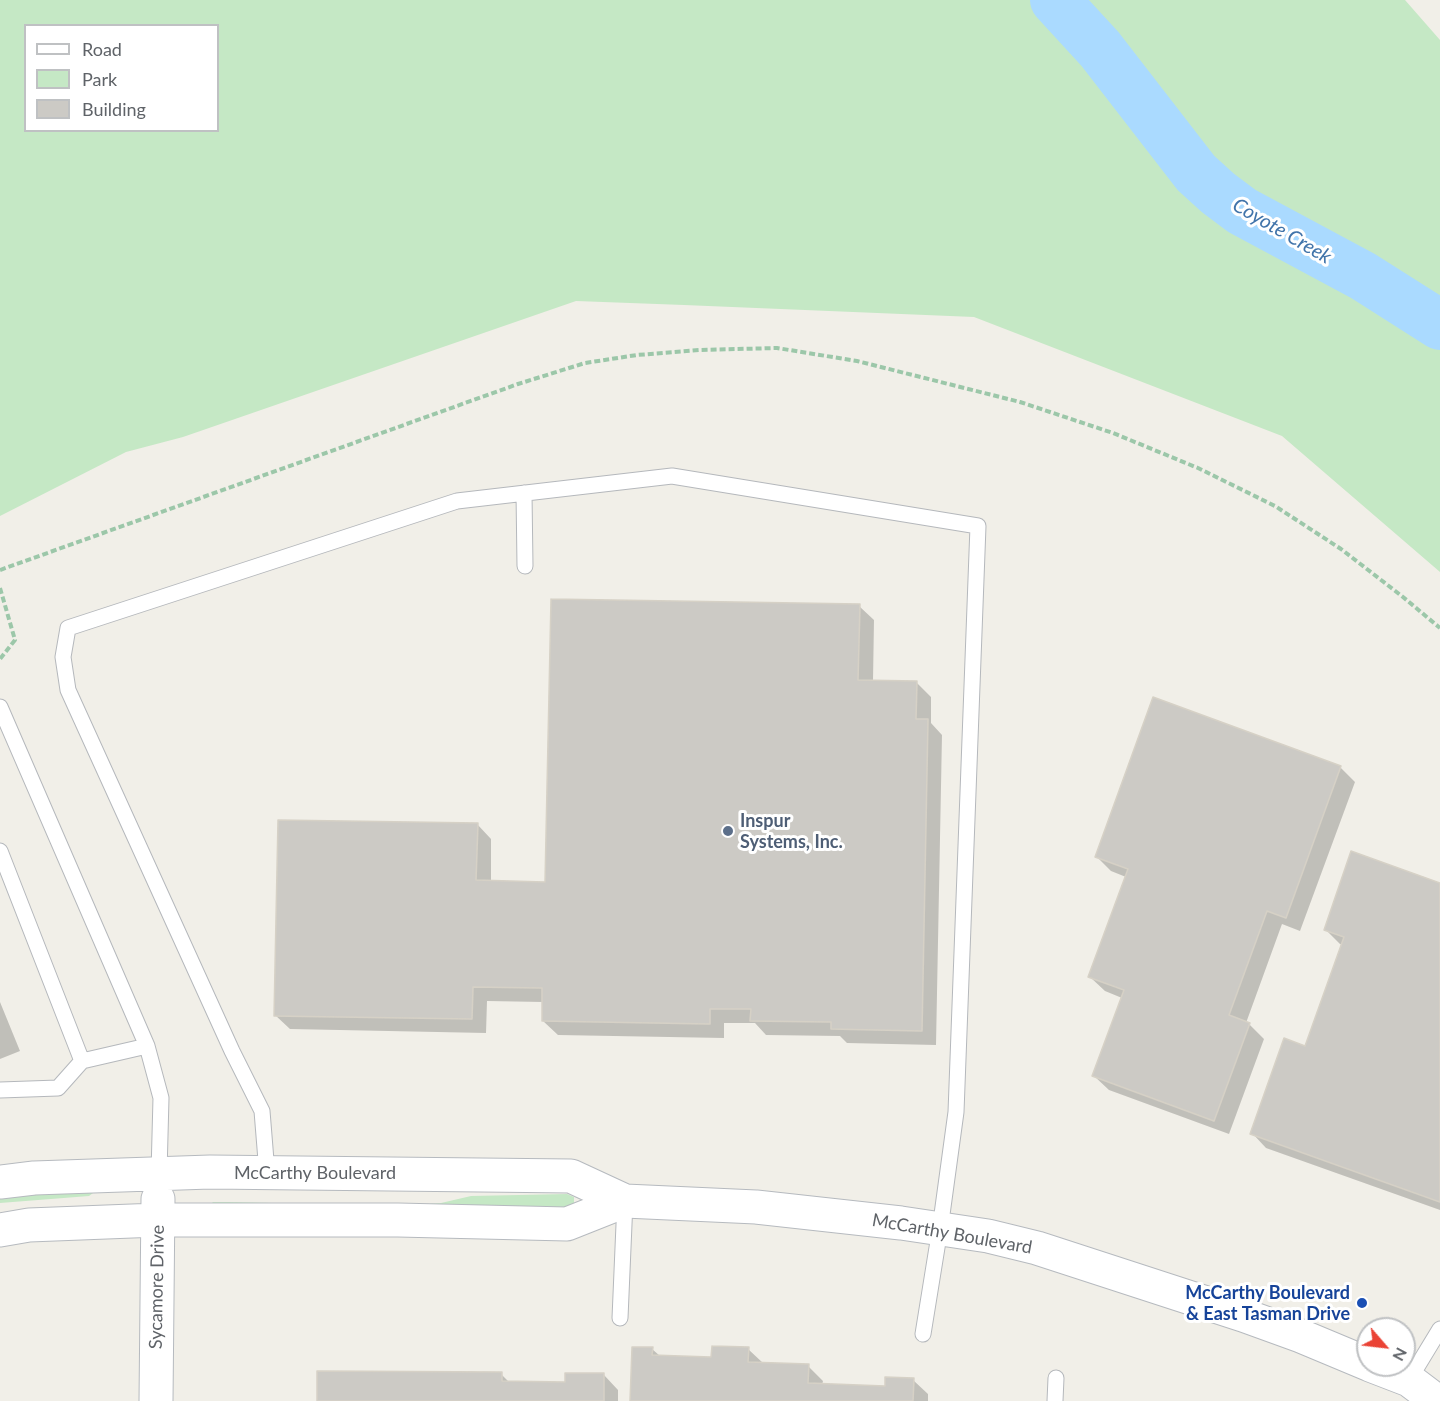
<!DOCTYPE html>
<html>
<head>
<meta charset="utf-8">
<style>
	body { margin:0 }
	#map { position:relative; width:1440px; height:1401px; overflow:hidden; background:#f1efe8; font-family:Lato,sans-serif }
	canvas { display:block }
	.legend { position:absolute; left:24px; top:24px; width:195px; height:108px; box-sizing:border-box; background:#fff; border:2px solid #bfc1c3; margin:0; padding:8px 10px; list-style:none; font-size:18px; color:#5f6368 }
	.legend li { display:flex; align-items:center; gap:12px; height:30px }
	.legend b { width:30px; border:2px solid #bfc1c3 }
	.north { position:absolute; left:1356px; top:1317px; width:60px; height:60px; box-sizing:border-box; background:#fff; border:2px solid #bfc1c3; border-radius:50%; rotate:118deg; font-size:16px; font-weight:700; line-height:24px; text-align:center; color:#5f6368 }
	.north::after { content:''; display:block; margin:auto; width:21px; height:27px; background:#ea4335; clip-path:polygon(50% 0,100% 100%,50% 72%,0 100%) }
</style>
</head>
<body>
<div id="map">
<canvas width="1440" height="1401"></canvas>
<ul class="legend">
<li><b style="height:8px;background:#fff"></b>Road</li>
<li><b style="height:16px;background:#c5e8c5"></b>Park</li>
<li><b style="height:16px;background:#cccac5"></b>Building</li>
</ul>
<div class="north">N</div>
</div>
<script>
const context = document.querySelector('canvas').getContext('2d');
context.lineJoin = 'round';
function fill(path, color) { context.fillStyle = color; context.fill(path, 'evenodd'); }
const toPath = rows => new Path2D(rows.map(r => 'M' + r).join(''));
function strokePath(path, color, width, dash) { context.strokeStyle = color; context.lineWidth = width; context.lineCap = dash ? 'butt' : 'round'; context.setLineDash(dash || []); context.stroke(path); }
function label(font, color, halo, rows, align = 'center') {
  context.font = font + ' Lato,sans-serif'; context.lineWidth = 6; context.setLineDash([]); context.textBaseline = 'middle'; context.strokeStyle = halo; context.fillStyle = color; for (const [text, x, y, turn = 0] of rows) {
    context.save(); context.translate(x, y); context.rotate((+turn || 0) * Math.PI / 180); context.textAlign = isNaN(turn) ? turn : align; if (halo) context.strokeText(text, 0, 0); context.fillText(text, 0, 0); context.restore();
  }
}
fill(toPath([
	[0,0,1405,0,1440,40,1440,572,1282,436,974,317,684,305,576,301,183,437,126,452,0,516],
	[26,26,218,26,218,130,26,130],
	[91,1188,93,1193,89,1196,0,1203,0,1198],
	[567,1194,574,1197,574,1212,211,1204,213,1202,229,1202,404,1206,441,1203,471,1196]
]), '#c5e8c5');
fill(toPath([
	[859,606,874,620,873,681,916,682,931,697,931,723,942,735,936,1045,847,1043,840,1036,766,1035,755,1023,724,1023,724,1038,558,1035,543,1021,543,1002,487,1001,486,1033,290,1029,275,1015,477,824,491,839,491,882,547,883],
	[1340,767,1355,782,1300,931,1282,924,1246,1023,1249,1024,1264,1039,1229,1134,1109,1090,1094,1076,1122,998,1105,991,1090,977,1126,877,1111,871,1096,856],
	[1440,885,1440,1210,1266,1148,1252,1133,1306,1048,1343,945,1340,944,1325,929],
	[0,1002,20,1051,0,1059],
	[652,1349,660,1356,713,1358,748,1349,763,1363,808,1366,823,1381,822,1385,886,1387,913,1380,928,1394,928,1401,631,1401],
	[501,1374,510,1383,566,1383,604,1375,618,1390,618,1401,319,1401]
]), '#0003');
strokePath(toPath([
	[1055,0,1100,49,1196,173,1218,193,1242,211,1363,276,1440,325]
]), '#aadaff', 50);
const building = toPath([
	[551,599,860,604,858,680,917,681,916,719,928,719,922,1031,831,1029,831,1022,750,1021,751,1009,710,1009,710,1024,542,1021,542,988,473,987,472,1019,274,1016,278,820,478,823,476,880,545,882,551,599],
	[1153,697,1341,766,1286,918,1267,911,1229,1015,1250,1023,1214,1121,1092,1076,1124,990,1088,977,1128,869,1095,857,1153,697],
	[1351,851,1440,883,1440,1202,1250,1134,1284,1038,1305,1046,1344,937,1324,930,1351,851],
	[712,1346,749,1347,748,1362,809,1364,808,1383,885,1386,885,1377,914,1378,913,1401,630,1401,632,1347,653,1347,652,1355,711,1357,712,1346],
	[317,1371,502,1372,502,1381,565,1382,565,1373,604,1373,604,1401,317,1401,317,1371]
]);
fill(building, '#cccac5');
strokePath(building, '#d6d1c6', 1.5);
const lane = toPath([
	[524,493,525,566],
	[0,707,147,1046,161,1098,159,1173],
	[0,851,82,1061],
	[0,1090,58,1088,82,1061,147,1046],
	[267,1173,262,1111,232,1051,68,690,63,657,68,628,457,501,672,476,978,526,956,1112,940,1229,923,1334],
	[620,1318,625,1201],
	[1409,1380,1440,1329],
	[1055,1401,1056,1378]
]);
const secondary = toPath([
	[0,1182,34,1178,210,1172,571,1176,625,1201,756,1207,901,1223,988,1236,1037,1248,1243,1315,1301,1336,1368,1364],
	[0,1230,29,1225,158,1220,398,1220,567,1224,625,1201],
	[1370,1365,1409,1380,1437,1401],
	[156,1401,158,1199]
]);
strokePath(lane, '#b5b8bc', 17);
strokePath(secondary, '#b6babf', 35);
strokePath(toPath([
	[0,570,518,384,585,363,637,355,700,350,777,348,857,361,1020,402,1113,433,1198,468,1275,506,1341,549,1403,597,1440,628],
	[0,588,15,640,0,659]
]), '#9cc7a9', 4, [6, 3]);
strokePath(lane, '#fff', 15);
strokePath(secondary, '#fff', 33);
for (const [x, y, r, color] of [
	[728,831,6,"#5c6f8a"],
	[1362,1303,6,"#1a4fb4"]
]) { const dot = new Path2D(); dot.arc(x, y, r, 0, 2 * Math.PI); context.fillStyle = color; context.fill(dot); strokePath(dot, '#fff', 2); }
label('bold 18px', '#4e5e75', '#fff', [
	["Inspur",740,821],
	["Systems, Inc.",740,842]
], 'left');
label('18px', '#5f6368', '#fff', [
	["McCarthy Boulevard",315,1173],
	["McCarthy Boulevard",952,1234,10],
	["Sycamore Drive",157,1287,-89]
]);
label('bold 18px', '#164399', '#fff', [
	["McCarthy Boulevard",1350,1293],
	["& East Tasman Drive",1350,1314]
], 'right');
label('italic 20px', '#4174aa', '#fff', [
	["Coyote Creek",1282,231,30]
]);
</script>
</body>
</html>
